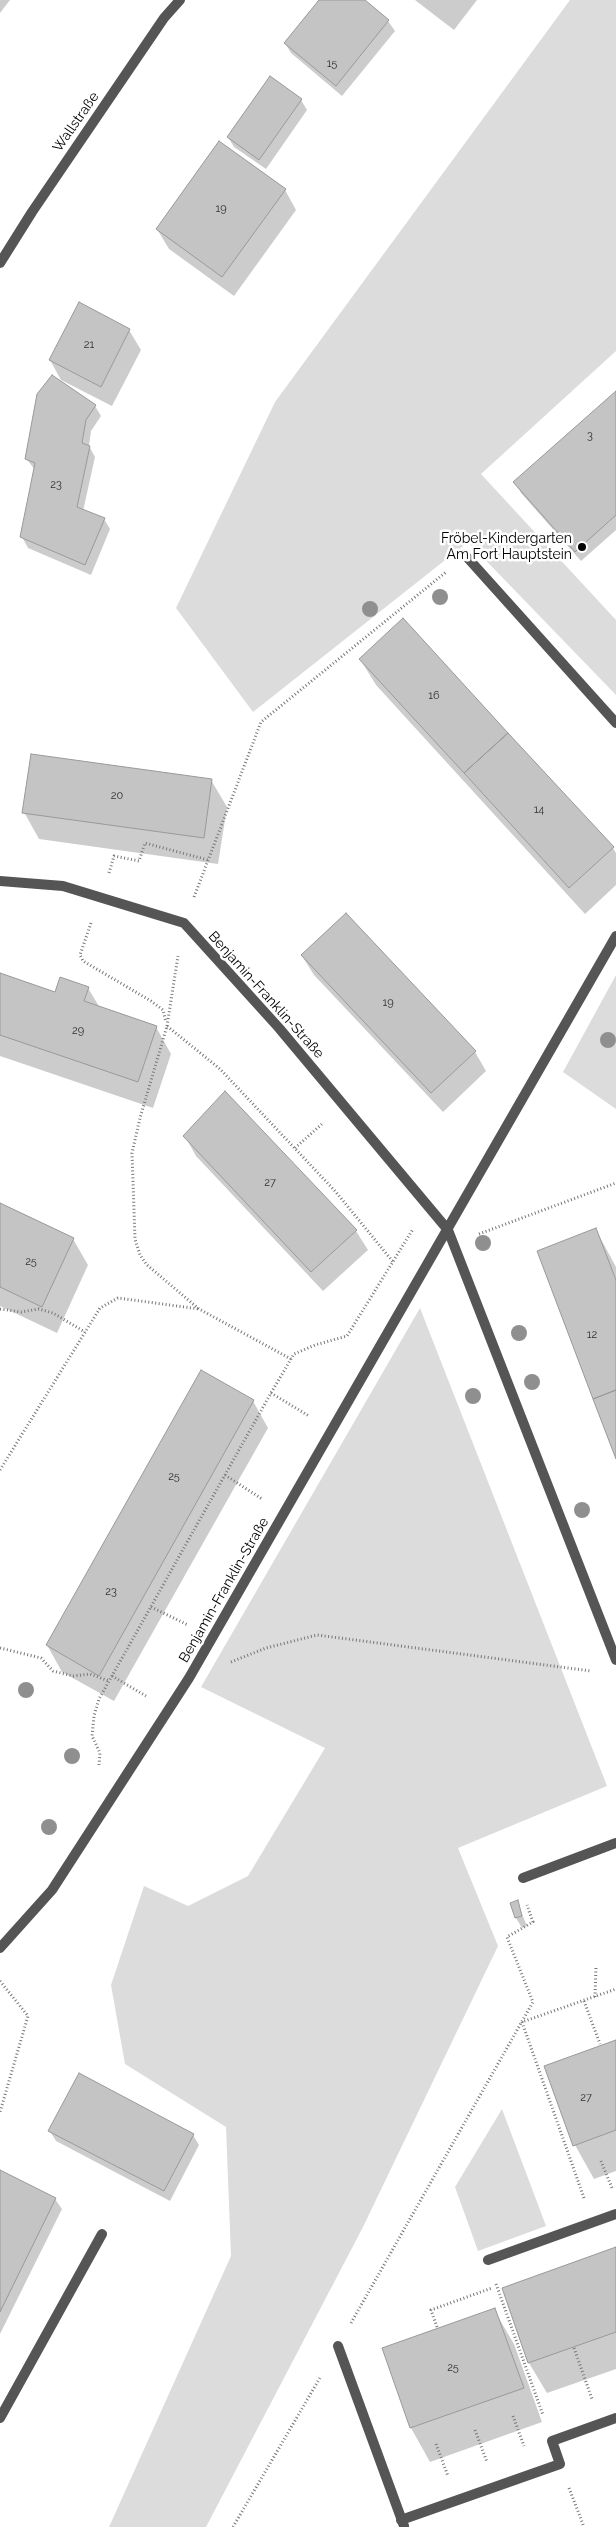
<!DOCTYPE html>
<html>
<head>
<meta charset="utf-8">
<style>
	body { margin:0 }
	canvas { display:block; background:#fff }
</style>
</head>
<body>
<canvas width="616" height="2527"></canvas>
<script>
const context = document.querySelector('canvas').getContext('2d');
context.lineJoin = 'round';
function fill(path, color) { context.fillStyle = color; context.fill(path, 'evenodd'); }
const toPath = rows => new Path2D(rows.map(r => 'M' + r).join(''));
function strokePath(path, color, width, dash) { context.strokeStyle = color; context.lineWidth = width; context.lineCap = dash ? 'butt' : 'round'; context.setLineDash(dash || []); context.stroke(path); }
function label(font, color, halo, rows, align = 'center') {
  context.font = font + ' Raleway,sans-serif'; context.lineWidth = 5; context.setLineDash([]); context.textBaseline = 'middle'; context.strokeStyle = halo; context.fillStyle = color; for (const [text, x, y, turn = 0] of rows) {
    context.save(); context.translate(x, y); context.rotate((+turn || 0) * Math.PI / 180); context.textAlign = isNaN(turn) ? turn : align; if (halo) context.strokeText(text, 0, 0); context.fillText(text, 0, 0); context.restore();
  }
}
fill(toPath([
	[570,0,616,0,616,351,481,474,616,620,616,695,468,542,253,712,176,608,275,402],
	[616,975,616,1109,563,1072],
	[420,1308,607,1786,458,1848,498,1946,363,2227,206,2527,109,2527,231,2256,226,2127,125,2064,111,1985,144,1886,188,1906,248,1876,325,1748,201,1687],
	[502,2109,546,2226,478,2251,455,2187]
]), '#dcdcdc');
fill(toPath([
	[0,0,10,0,0,13],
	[320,0,363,0,388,21,395,31,342,96,291,53,285,43],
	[415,0,477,0,454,30],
	[301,100,307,110,266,169,234,147,228,137],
	[285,190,296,210,234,296,169,249,157,229],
	[129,330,141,350,112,406,61,380,50,360],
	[616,392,616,530,581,561,521,493,515,482],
	[95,406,101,416,91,431,89,446,95,457,83,511,104,519,110,529,91,575,28,548,22,537,35,470,26,458],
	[360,659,613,848,616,853,616,885,585,914,376,685],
	[211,780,227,807,218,864,39,839,24,812],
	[302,956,475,1052,486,1071,443,1112,314,975],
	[0,975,55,994,88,988,100,1008,156,1027,171,1054,153,1108,0,1056],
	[185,1136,356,1231,368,1250,323,1291,196,1156],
	[0,1205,73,1239,88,1265,57,1333,0,1306],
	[596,1230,616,1267,616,1456],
	[253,1401,268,1428,114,1701,62,1672,47,1645],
	[517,1902,527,1926,522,1928,516,1918],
	[616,2041,616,2171,594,2179,575,2145],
	[50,2131,193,2135,199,2145,170,2201,56,2141],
	[0,2171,55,2199,62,2209,0,2334],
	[616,2249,616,2369,547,2393,529,2363,503,2289],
	[494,2310,514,2344,542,2422,430,2462,411,2428]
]), '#0003');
const building = toPath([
	[319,0,365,0,389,20,336,86,284,43,319,0],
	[270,76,302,99,259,160,227,137,270,76],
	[219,141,286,189,222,277,156,229,219,141],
	[79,302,130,329,101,387,49,360,79,302],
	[52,375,96,405,86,420,82,443,90,446,77,507,105,518,85,565,20,537,35,463,25,459,37,394,52,375],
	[616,391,616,515,575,552,513,482,616,391],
	[403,618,508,733,464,773,359,659,403,618],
	[508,733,614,847,569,888,464,773,508,733],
	[31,754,212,779,204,838,22,813,31,754],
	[346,913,476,1051,431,1093,301,955,346,913],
	[0,973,55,992,60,977,89,987,84,1001,157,1026,138,1082,0,1035,0,973],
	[225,1091,357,1230,311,1272,183,1136,225,1091],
	[0,1203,74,1238,42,1307,0,1287,0,1203],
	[596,1228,616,1280,616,1390,593,1399,537,1251,596,1228],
	[201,1370,254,1400,99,1676,46,1645,201,1370],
	[616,1390,616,1459,593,1399,616,1390],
	[518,1900,522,1916,515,1918,510,1903,518,1900],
	[616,2040,616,2130,573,2146,544,2066,616,2040],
	[79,2073,194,2134,164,2191,48,2131,79,2073],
	[0,2170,56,2198,0,2312,0,2170],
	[616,2247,616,2332,528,2363,502,2288,616,2247],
	[495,2308,524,2388,410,2428,382,2348,495,2308]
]);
fill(building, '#c4c4c4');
strokePath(building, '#999', 1);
strokePath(toPath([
	[109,873,114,856,139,861,145,843,208,860],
	[194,897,261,722,446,572],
	[91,923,80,955,83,961,151,1001,163,1010,166,1022],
	[167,1026,178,956],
	[295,1148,323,1123],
	[479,1234,616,1183],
	[0,1309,21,1312,39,1309,53,1313,85,1332],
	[291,1359,199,1309,147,1265,140,1255,135,1239,132,1153,140,1118,167,1026,220,1069,335,1191,394,1263],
	[271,1393,309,1416],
	[0,1470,100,1308,118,1298,199,1309],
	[225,1475,262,1499],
	[151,1607,188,1625],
	[0,1648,41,1658,53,1671,73,1676,90,1674,109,1681],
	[231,1662,266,1648,317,1635,591,1671],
	[112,1676,146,1696],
	[99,1765,100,1753,92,1736,94,1716,99,1699,271,1393,294,1354,315,1345,347,1336,413,1229],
	[0,1981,28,2016,0,2112],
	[595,1997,596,1966],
	[584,2001,600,2044],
	[601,2161,612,2188],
	[584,2198,522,2022,616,1989],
	[496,2284,543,2415],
	[351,2323,533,2002,507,1937,533,1922,527,1905],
	[437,2327,431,2310,492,2288],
	[574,2348,592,2399],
	[513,2416,524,2446],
	[475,2430,487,2462],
	[436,2444,448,2476],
	[569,2488,584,2527],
	[233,2527,321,2376]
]), '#777', 3, [1, 2.5]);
strokePath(toPath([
	[523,1878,616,1843],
	[488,2260,616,2214],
	[338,2346,404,2526],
	[0,2418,102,2234],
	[401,2520,560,2464,552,2441,616,2418]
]), '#555', 10);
strokePath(toPath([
	[466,556,616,723],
	[0,881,63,886,184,923,279,1028,448,1230,616,1660],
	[0,1948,52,1890,189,1678,616,936]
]), '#555', 10);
strokePath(toPath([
	[0,263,32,212,164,18,180,0]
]), '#555', 10);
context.fillStyle = '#8f8f8f';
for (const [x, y] of [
	[440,597],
	[370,609],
	[608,1040],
	[483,1243],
	[519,1333],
	[532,1382],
	[473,1396],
	[582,1510],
	[26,1690],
	[72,1756],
	[49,1827]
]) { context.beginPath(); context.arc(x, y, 8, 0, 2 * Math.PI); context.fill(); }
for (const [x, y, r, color] of [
	[582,547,5,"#000"]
]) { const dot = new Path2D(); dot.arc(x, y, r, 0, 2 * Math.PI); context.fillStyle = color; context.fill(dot); strokePath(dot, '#fff', 2); }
label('11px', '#313131', null, [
	["15",332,64],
	["19",221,209],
	["21",89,345],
	["3",590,436],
	["23",56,485],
	["16",434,696],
	["20",117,796],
	["14",539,810],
	["19",388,1003],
	["29",78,1031],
	["27",270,1183],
	["25",31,1262],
	["12",592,1335],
	["25",174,1477],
	["23",111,1592],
	["27",586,2098],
	["25",453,2368]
]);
label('14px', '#000', '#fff', [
	["Wallstraße",76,122,-55],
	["Benjamin-Franklin-Straße",266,995,48],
	["Benjamin-Franklin-Straße",224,1590,-60]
]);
label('14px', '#000', '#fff', [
	["Fröbel-Kindergarten",572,539],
	["Am Fort Hauptstein",572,555]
], 'right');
</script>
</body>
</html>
